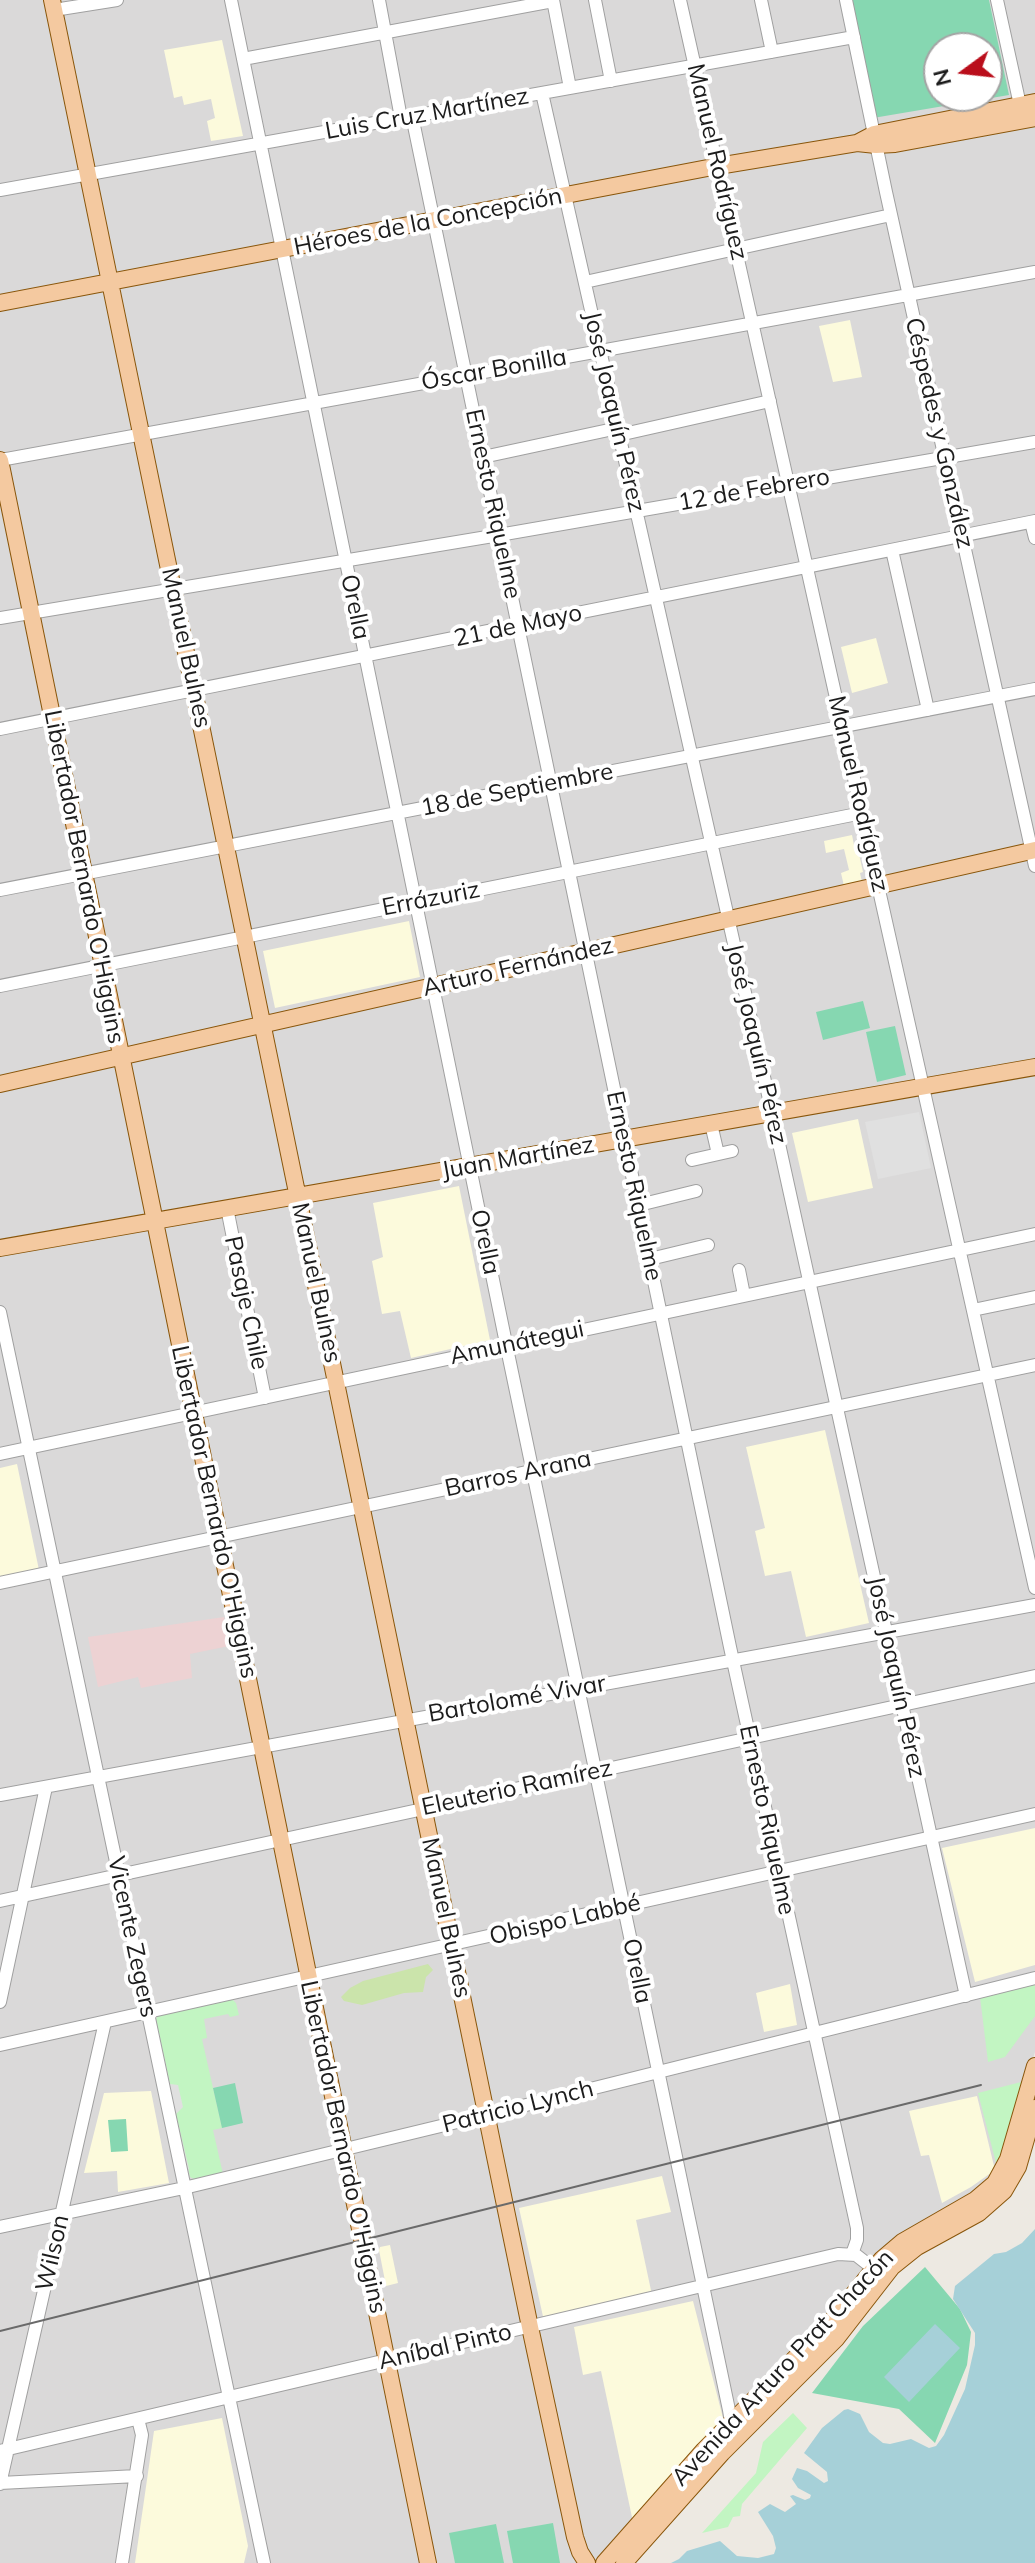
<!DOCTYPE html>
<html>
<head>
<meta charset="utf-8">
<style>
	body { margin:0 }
	#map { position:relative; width:1035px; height:2563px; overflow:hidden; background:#ede9e2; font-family:Mulish,sans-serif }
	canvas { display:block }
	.north { position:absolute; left:923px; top:32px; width:80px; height:80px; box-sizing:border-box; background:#fff; border:2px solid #a4a4a4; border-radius:50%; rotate:255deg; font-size:22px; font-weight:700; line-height:32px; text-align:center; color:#1c1c1c }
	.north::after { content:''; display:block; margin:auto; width:28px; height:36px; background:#ba0e1b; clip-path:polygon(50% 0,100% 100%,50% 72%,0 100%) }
</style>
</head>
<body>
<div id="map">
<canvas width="1035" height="2563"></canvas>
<div class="north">N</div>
</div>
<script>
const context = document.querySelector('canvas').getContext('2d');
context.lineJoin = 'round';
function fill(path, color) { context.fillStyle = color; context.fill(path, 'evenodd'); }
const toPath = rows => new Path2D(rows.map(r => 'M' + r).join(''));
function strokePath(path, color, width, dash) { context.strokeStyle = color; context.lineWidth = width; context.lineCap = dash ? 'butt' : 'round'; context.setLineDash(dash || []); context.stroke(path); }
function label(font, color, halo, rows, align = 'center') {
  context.font = font + ' Mulish,sans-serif'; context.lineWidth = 8; context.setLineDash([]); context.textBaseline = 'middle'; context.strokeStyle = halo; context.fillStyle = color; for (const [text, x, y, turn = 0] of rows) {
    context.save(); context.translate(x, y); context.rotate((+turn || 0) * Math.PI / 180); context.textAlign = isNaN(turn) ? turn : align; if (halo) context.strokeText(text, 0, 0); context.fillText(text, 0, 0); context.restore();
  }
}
fill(toPath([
	[0,0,1035,0,1035,2052,999,2168,989,2183,887,2252,613,2563,0,2563],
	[939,48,987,48,987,96,939,96]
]), '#dad9d9');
fill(toPath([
	[224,1617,229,1646,190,1654,192,1678,141,1688,138,1677,98,1687,88,1637]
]), '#edd2d3');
fill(toPath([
	[222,40,243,136,211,141,207,121,215,118,211,99,184,105,182,96,174,98,164,50],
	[850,320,862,377,833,382,819,326],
	[876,638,888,683,852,693,841,647],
	[852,835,854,845,857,845,863,872,860,873,862,882,844,886,841,873,849,870,844,849,826,853,824,841],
	[409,921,420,977,275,1008,263,951],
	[858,1119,873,1188,808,1202,792,1133],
	[459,1186,490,1340,411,1358,400,1311,382,1314,372,1261,383,1257,373,1203],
	[825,1430,869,1623,806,1637,791,1571,765,1576,755,1531,765,1528,746,1447],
	[17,1464,39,1570,0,1578,0,1468],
	[1035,1828,1035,1965,975,1982,942,1848],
	[790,1984,797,2025,764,2032,756,1993],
	[151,2091,169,2183,118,2192,117,2171,84,2173,104,2093],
	[977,2096,995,2170,971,2187,942,2203,929,2155,921,2156,909,2111],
	[662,2176,671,2212,636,2220,652,2295,544,2321,519,2208],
	[390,2245,398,2283,386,2286,379,2250,380,2247],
	[693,2301,723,2418,633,2522,601,2371,583,2375,574,2327],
	[222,2418,248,2546,244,2563,135,2563,154,2431]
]), '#fcfadc');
fill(toPath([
	[428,1964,433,1970,426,1977,423,1992,404,1993,362,2005,344,2001,341,1997,350,1988,363,1981]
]), '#cbe4ab');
fill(toPath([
	[1035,1984,1035,2016,1005,2057,988,2062,980,1997],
	[230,1997,236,2003,239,2015,230,2017,228,2014,204,2019,207,2038,202,2039,222,2128,213,2130,223,2174,196,2180,190,2177,176,2114,178,2085,170,2085,156,2019,158,2015],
	[1025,2081,999,2162,996,2163,978,2093],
	[793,2413,807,2428,742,2504,740,2516,733,2517,728,2527,702,2533,756,2473,763,2442]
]), '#c2f5c2');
fill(toPath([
	[850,0,989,0,1009,95,873,118],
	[939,48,987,48,987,96,939,96],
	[863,1001,870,1028,823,1040,816,1012],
	[895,1026,906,1075,877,1082,866,1032],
	[235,2083,243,2123,222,2128,213,2088],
	[126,2119,128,2151,111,2152,108,2120],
	[925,2267,960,2309,971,2332,967,2365,935,2443,899,2409,812,2393,863,2326],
	[553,2523,560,2563,513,2563,507,2531],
	[496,2524,504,2563,455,2563,449,2533]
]), '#86d7b1');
fill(toPath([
	[919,1112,931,1168,878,1179,865,1122],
	[157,2024,170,2084,178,2085,183,2107,176,2114,189,2169,185,2170,154,2025]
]), '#e0e0e0');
fill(toPath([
	[1035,2229,1035,2563,671,2563,679,2559,687,2551,720,2541,737,2556,758,2558,774,2554,776,2548,773,2536,758,2512,770,2504,785,2512,796,2504,790,2496,793,2495,805,2500,810,2498,811,2495,798,2488,792,2479,797,2468,807,2471,824,2483,828,2481,827,2472,804,2453,822,2428,844,2410,848,2409,860,2414,869,2432,883,2443,890,2444,911,2439,929,2448,936,2446,944,2435,965,2389,975,2345,975,2333,953,2299,955,2286,994,2254,1006,2252,1022,2243],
	[935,2324,960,2348,909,2402,884,2377]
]), '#a6d0d8');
const minor = toPath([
	[231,0,509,1358,729,2410,731,2422,736,2428],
	[379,0,401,118],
	[553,0,570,88],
	[595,0,611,81],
	[680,0,1035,1588],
	[761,0,772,52],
	[846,0,886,192,1035,866],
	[997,0,1020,105,1025,108],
	[54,10,117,0],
	[243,59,553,1],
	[542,93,776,1130,966,1996],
	[412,116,730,1647,857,2228,857,2240,852,2254],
	[0,190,854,37],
	[585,282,891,215],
	[619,435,770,401],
	[483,457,618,428],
	[0,460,1035,272],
	[1031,522,1035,538],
	[892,550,928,710],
	[0,618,499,535,1035,442],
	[0,729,1035,521],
	[0,890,1035,689],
	[0,986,862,813],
	[711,1124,718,1154],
	[692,1160,732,1151],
	[639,1205,696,1191],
	[227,1208,265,1398],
	[650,1259,708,1245],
	[739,1270,744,1295],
	[973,1310,1035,1297],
	[0,1312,264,2563],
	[0,1454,1035,1234],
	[0,1583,1035,1365],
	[0,1795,1035,1605],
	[0,1901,1035,1676],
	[0,2002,46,1787],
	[0,2045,1035,1814],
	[0,2227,184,2188,478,2117,1035,1978],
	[0,2451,838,2254,856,2255,879,2273],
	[0,2483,137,2476],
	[0,2484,105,2022],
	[122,2563,142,2435,138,2419]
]);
const major = toPath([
	[52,0,530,2327,575,2537,580,2552,587,2563],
	[857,143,874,134,1035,102],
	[0,303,718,166,857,143,876,145,895,144,1035,118],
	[0,460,428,2563],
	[0,1084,1035,850],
	[0,1248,1035,1067],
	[604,2563,704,2450,831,2322,882,2259,902,2242,975,2200,995,2183,1008,2159,1035,2066],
	[624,2563,722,2453,836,2339,892,2267,917,2247,979,2213,1004,2191,1018,2167,1035,2108]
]);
strokePath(minor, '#a0a0a0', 14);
strokePath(major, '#89560b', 18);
strokePath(minor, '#fff', 12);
strokePath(major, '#f4c9a0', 16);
strokePath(toPath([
	[0,2331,981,2085]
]), '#6a6a6a', 2);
label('24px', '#1c1c1c', '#fff', [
	["Luis Cruz Martínez",427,114,-10],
	["Manuel Rodríguez",717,162,77],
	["Héroes de la Concepción",428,222,-11],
	["Óscar Bonilla",494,370,-10],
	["José Joaquín Pérez",614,412,77],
	["Céspedes y González",939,433,77],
	["12 de Febrero",754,490,-10],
	["Ernesto Riquelme",493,504,78],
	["Orella",355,607,78],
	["21 de Mayo",518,626,-12],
	["Manuel Bulnes",186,648,78],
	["18 de Septiembre",517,790,-11],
	["Manuel Rodríguez",858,794,77],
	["Libertador Bernardo O'Higgins",84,877,79],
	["Errázuriz",431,899,-11],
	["Arturo Fernández",518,967,-13],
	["José Joaquín Pérez",756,1044,77],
	["Juan Martínez",518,1158,-10],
	["Ernesto Riquelme",634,1186,78],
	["Orella",485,1242,78],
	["Manuel Bulnes",316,1283,78],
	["Pasaje Chile",246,1303,78],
	["Amunátegui",517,1343,-12],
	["Barros Arana",518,1474,-12],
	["Libertador Bernardo O'Higgins",214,1512,78],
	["José Joaquín Pérez",896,1677,78],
	["Bartolomé Vivar",517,1699,-10],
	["Eleuterio Ramírez",517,1788,-12],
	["Ernesto Riquelme",767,1820,78],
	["Manuel Bulnes",446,1918,78],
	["Obispo Labbé",565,1920,-13],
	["Vicente Zegers",132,1937,78],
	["Orella",637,1971,78],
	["Patricio Lynch",518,2107,-14],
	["Libertador Bernardo O'Higgins",343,2147,78],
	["Wilson",53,2253,-77],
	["Aníbal Pinto",445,2347,-13],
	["Avenida Arturo Prat Chacón",783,2368,-47]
]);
</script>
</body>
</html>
